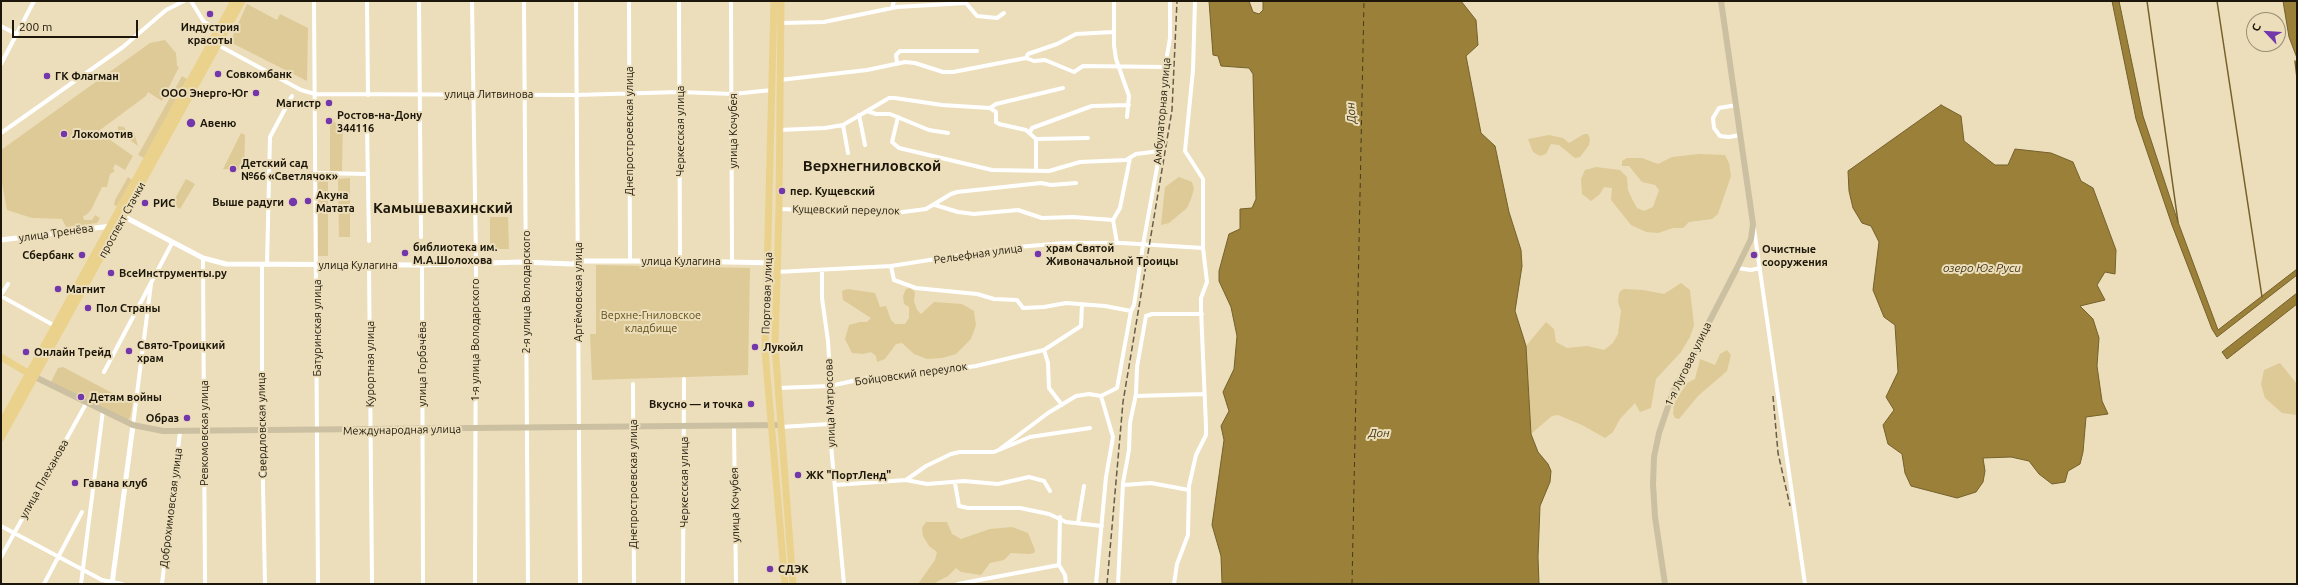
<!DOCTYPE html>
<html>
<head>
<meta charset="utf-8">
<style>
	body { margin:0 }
	#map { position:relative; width:2298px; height:585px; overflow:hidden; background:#ecdeba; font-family:Ubuntu,sans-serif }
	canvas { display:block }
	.frame { position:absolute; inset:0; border:2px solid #1c170a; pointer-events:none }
	.north { position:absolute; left:2246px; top:12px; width:40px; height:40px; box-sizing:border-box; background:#ecdeba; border:1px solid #998e74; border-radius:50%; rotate:295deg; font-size:11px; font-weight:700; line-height:16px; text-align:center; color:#1c170a }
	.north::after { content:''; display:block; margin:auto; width:14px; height:18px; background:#7436ab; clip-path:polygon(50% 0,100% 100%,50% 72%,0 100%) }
	.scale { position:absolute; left:12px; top:20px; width:126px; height:18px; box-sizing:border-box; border:2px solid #1c170a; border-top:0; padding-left:5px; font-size:12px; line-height:14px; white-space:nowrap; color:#1c170a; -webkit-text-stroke:3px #ecdeba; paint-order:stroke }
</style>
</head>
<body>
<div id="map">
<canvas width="2298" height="585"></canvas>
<div class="frame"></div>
<div class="north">С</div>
<div class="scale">200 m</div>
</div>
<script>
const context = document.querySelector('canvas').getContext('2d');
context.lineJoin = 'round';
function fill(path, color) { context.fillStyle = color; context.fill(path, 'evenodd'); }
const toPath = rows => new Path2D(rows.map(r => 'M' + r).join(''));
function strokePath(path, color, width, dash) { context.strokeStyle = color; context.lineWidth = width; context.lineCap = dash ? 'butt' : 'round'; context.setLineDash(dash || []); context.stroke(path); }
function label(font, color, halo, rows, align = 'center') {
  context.font = font + ' Ubuntu,sans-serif'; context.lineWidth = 4; context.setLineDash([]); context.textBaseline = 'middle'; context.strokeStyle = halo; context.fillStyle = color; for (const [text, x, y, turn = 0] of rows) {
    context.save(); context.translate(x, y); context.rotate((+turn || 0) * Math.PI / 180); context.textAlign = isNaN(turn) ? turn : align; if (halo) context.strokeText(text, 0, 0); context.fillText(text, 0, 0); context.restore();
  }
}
fill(toPath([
	[247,4,277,20,280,14,308,28,307,81,230,42],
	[165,40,176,53,177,66,179,67,162,101,148,92,146,96,100,130,106,137,133,156,125,170,115,164,113,169,115,171,110,174,107,187,102,187,91,210,86,215,83,216,84,220,92,220,95,215,100,218,97,223,66,227,62,219,32,218,7,210,1,178,1,150,150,43],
	[182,76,187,79,144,158,138,155],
	[334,119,335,123,343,122,342,171,330,171,330,120],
	[118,126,124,127,128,134,134,132,138,146,118,131],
	[241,133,245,135,244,170,223,169],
	[1584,134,1588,134,1590,139,1589,145,1580,157,1575,158,1559,145,1551,144,1546,154,1540,156,1533,152,1528,139,1549,135,1563,138,1569,143],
	[1699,154,1725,155,1729,163,1731,176,1718,214,1712,219,1689,222,1683,228,1673,228,1658,233,1646,232,1631,225,1611,200,1612,188,1604,187,1600,194,1591,201,1582,194,1581,179,1585,170,1596,167,1620,170,1627,177,1628,190,1633,201,1637,208,1644,211,1653,207,1659,190,1655,185,1642,182,1629,166,1622,166,1622,161,1627,158,1642,158,1658,164,1672,157],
	[317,174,328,174,328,256,318,256],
	[128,177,132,180,117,206,114,205,115,200],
	[1179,177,1192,182,1194,189,1191,199,1187,208,1169,223,1161,225,1165,187],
	[350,178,350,237,339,237,338,179],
	[186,179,195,184,180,209,172,204],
	[490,217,508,217,509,249,490,249],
	[596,265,750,268,748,375,592,380,590,334,596,334],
	[1681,283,1690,290,1694,325,1690,337,1681,352,1656,379,1651,408,1640,412,1635,403,1620,419,1613,432,1605,438,1582,425,1558,415,1552,416,1531,434,1526,346,1546,322,1554,329,1556,342,1567,348,1587,346,1604,350,1613,343,1618,334,1621,311,1618,302,1619,293,1623,289,1643,290,1664,294],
	[910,288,915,292,914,301,917,310,921,314,934,302,962,304,974,311,976,325,971,339,956,354,942,358,927,359,914,354,902,343,896,344,885,359,877,362,876,356,871,352,863,354,852,353,845,339,849,325,860,322,867,322,871,318,843,300,842,291,847,289,875,293,880,307,886,306,891,320,895,324,905,324,909,318,909,307,904,304,903,296,906,289],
	[1727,350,1731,355,1727,371,1698,396,1679,419,1675,418,1673,414,1674,403,1687,383,1695,379,1700,359,1715,365,1720,354],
	[2280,363,2297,384,2297,415,2282,413,2265,398,2261,384,2264,370],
	[63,367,116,395,133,401,130,418,127,420,51,382,58,368],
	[926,522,947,522,952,534,961,539,990,529,1012,527,1028,533,1035,550,1034,553,1029,554,1011,553,1004,560,990,563,981,575,961,572,956,568,948,576,933,584,918,584,935,560,937,552,929,546,923,536,922,528]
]), '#deca96');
const water = toPath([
	[1209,1,1249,1,1253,12,1259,14,1263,10,1263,1,1461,1,1476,20,1478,45,1466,56,1481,133,1495,146,1509,212,1521,250,1522,266,1515,311,1526,346,1531,434,1538,452,1548,464,1551,471,1550,482,1540,506,1538,557,1539,584,1222,583,1221,556,1212,525,1224,440,1221,426,1229,411,1223,392,1234,369,1237,336,1231,307,1219,281,1219,271,1229,234,1240,229,1240,209,1252,208,1256,199,1253,74,1249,68,1221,66,1218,56,1213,55,1209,1],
	[2112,1,2119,1,2143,116,2178,222,2218,330,2297,269,2297,275,2217,337,2212,329,2172,225,2136,119,2112,1],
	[2283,1,2297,1,2297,58,2289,37,2283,1],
	[1941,105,1961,116,1964,141,1995,165,2008,165,2015,149,2051,153,2073,162,2081,181,2093,188,2116,250,2115,274,2105,272,2097,285,2105,300,2080,306,2093,319,2099,338,2097,366,2102,401,2108,414,2086,417,2083,452,2080,464,2068,471,2065,482,2052,484,2039,474,2029,461,2011,457,1983,458,1985,471,1983,482,1976,492,1957,498,1911,486,1905,473,1902,454,1888,444,1883,425,1894,410,1886,397,1898,372,1895,325,1884,317,1873,290,1879,242,1871,226,1862,223,1853,208,1849,191,1848,171,1941,105],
	[2297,293,2297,304,2227,359,2222,352,2297,293]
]);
fill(water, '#9a8039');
strokePath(water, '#74602b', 1);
strokePath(toPath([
	[2147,1,2178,222],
	[2217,1,2262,297],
	[2295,61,2297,78]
]), '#74602b', 1.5);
strokePath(toPath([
	[1352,584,1364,1]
]), '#453a1a', 1, [5, 4]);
strokePath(toPath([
	[191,1,204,22,218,30],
	[314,1,318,584],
	[367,1,368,95],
	[419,1,421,237],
	[472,1,476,262,475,584],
	[524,1,528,584],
	[576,1,580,584],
	[629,1,630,261],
	[679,1,680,261],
	[731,1,732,262],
	[1114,1,1114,45,1116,59,1129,96,1127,117],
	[892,8,894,1],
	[781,23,824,22,897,7,966,3,977,16,997,18,1004,13],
	[1,26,16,34],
	[218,45,301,90,315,94,576,95,679,92,733,94,772,90],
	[1026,58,1034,61,1045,60,1074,72,1083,66,1165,67],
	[897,63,896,55,900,51,977,51],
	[1,64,34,1],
	[780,80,867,70,905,62,915,63,943,72,953,72,1026,58,1028,54,1057,44,1076,34,1113,32],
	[1737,105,1719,108,1713,118,1714,128,1720,136,1729,137,1741,135],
	[990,108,996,112,996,122,999,124,1026,130,1036,139,1088,138],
	[867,111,889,98,895,98,942,105,990,108,996,104,1063,88],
	[859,115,865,145],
	[898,117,892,142,899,148,992,170,1049,171,1080,162,1126,160,1136,154,1160,151],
	[367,125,369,241],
	[843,125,848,153],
	[779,130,825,128,843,125,867,111,876,114,890,114,929,130,948,133],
	[1030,132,1032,128,1092,106,1129,105],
	[1,133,123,47,166,10,184,1],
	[1036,171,1036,139],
	[316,173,368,174],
	[935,205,958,212,974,214,1018,210,1042,218,1073,217,1113,220],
	[779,209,895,213,926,209,951,194,957,192,1041,183,1051,185,1076,183],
	[1754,229,1805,584],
	[1117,243,1113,220,1120,208,1130,158],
	[203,258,205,584],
	[262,265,262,434,265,584],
	[267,265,270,137,292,96],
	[369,265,372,584],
	[422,265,423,584],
	[891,266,894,280,916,288,977,294,994,299,1017,300,1023,308,1044,307,1066,303,1105,306,1131,311],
	[1737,268,1751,270,1760,268],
	[822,270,822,298,828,341,833,424,829,424,844,584],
	[777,272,891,266,1006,248,1064,243,1122,243,1203,248],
	[1,295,8,284],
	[1,296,55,326],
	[1044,350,1048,363,1049,388,1062,405],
	[104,372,172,243],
	[633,384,634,584],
	[778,388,830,386,871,377,897,377,976,366,1044,350,1081,326,1082,304],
	[1136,396,1204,394],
	[133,425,151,284],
	[734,426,736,584],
	[781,427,829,424],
	[1000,449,1048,413,1076,396,1089,394,1101,396],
	[906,480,926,466,951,454,960,452,994,452,1030,437,1090,428],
	[955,483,959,506,968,508,1020,508,1049,514,1066,522,1102,526],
	[835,485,906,480,927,484,964,481,998,484,1029,477,1044,481,1050,491],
	[1123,485,1151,483,1189,490],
	[1060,517,1059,565,1065,575,1066,584],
	[1078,523,1084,486],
	[1,526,102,580,122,584],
	[1,557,87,402],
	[44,584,82,512],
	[81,584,103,410],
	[162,584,180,432],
	[683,584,684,379],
	[958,584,1059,565],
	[1096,584,1106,477,1113,437,1101,396,1117,388,1131,311,1134,305,1143,245,1160,151,1165,67,1170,38,1170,1],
	[1118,584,1123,483,1129,450,1130,423,1136,394,1137,367,1146,316,1152,314,1202,314],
	[1174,584,1177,564,1188,535,1189,486,1196,455,1206,435,1206,427,1201,309,1201,298,1207,282,1203,248,1203,179,1185,151,1193,70,1195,1]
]), '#fff', 4);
strokePath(toPath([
	[121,215,203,258,226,264,422,265,521,262,573,264,578,261,680,261,777,263],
	[1,240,111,226],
	[112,584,133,425]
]), '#fff', 5);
strokePath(toPath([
	[35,377,133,425,163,431,780,425],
	[1665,584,1655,517,1653,484,1654,457,1659,433,1673,392,1737,268,1751,239,1753,224,1721,1]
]), '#cbc0a1', 6);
strokePath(toPath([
	[774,1,765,351,785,584],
	[781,1,779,209,775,346,793,584],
	[1,357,33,376],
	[1,424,234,1],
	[1,438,242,1]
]), '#ead28c', 7);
strokePath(toPath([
	[1773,396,1778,453,1790,506],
	[1107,584,1123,402,1172,110,1177,1]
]), '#665e49', 1.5, [6, 3]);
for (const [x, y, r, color] of [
	[210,14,4,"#7436ab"],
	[218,74,4,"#7436ab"],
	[47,76,4,"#7436ab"],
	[256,93,4,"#7436ab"],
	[329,103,4,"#7436ab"],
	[329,121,4,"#7436ab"],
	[191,123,5,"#7436ab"],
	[64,134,4,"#7436ab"],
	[233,169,4,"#7436ab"],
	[782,191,4,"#7436ab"],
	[308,201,4,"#7436ab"],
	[293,202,5,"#7436ab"],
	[145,203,4,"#7436ab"],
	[405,253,4,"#7436ab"],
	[1038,254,4,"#7436ab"],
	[82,255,4,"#7436ab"],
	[1754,255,4,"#7436ab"],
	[111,273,4,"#7436ab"],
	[58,289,4,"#7436ab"],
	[88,308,4,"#7436ab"],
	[755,347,4,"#7436ab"],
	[129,351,4,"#7436ab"],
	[26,352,4,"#7436ab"],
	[81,397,4,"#7436ab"],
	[751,404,4,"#7436ab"],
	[187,418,4,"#7436ab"],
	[798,475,4,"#7436ab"],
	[75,483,4,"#7436ab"],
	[770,569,4,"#7436ab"]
]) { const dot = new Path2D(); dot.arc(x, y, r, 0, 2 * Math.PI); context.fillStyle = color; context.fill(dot); strokePath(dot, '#ecdeba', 1.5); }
label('bold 11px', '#1c170a', '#ecdeba', [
	["Индустрия",210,27,"center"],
	["красоты",210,40,"center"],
	["Совкомбанк",226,74],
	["ГК Флагман",55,76],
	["ООО Энерго-Юг",248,93,"right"],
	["Магистр",321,103,"right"],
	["Ростов-на-Дону",337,115],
	["344116",337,128],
	["Авеню",200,123],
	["Локомотив",72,134],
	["Детский сад",241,163],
	["№66 «Светлячок»",241,176],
	["пер. Кущевский",790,191],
	["Акуна",316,195],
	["Матата",316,208],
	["Выше радуги",284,202,"right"],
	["РИС",153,203],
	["библиотека им.",413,247],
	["М.А.Шолохова",413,260],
	["храм Святой",1046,248],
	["Живоначальной Троицы",1046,261],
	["Очистные",1762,249],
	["сооружения",1762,262],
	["Сбербанк",74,255,"right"],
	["ВсеИнструменты.ру",119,273],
	["Магнит",66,289],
	["Пол Страны",96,308],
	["Свято-Троицкий",137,345],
	["храм",137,358],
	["Лукойл",763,347],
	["Онлайн Трейд",34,352],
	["Детям войны",89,397],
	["Вкусно — и точка",743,404,"right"],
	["Образ",179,418,"right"],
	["ЖК \"ПортЛенд\"",806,475],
	["Гавана клуб",83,483],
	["СДЭК",778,569]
], 'left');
label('11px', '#1c170a', '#ecdeba', [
	["улица Литвинова",489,94],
	["Амбулаторная улица",1162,111,-85],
	["Днепростроевская улица",629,131,-90],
	["Черкесская улица",680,131,-90],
	["улица Кочубея",733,131,-90],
	["Кущевский переулок",846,210,1],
	["проспект Стачки",122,220,-61],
	["улица Тренёва",56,233,-8],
	["Рельефная улица",978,254,-8],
	["улица Кулагина",681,261],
	["улица Кулагина",358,265],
	["2-я улица Володарского",526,292,-90],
	["Артёмовская улица",578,292,-90],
	["Портовая улица",767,293,-88],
	["Батуринская улица",317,328,-90],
	["1-я улица Володарского",475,340,-90],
	["Курортная улица",370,364,-90],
	["улица Горбачёва",422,364,-90],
	["1-я Луговая улица",1688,364,-64],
	["Бойцовский переулок",911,374,-8],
	["улица Матросова",830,403,-92],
	["Свердловская улица",262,425,-91],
	["Международная улица",402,430,-1],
	["Ревкомовская улица",204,433,-90],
	["улица Плеханова",44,479,-61],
	["Черкесская улица",684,482,-90],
	["Днепростроевская улица",633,484,-90],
	["улица Кочубея",735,505,-91],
	["Доброхимовская улица",171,508,-83]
]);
label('11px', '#63501a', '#ecdeba', [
	["Верхне-Гниловское",651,315],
	["кладбище",651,328]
]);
label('italic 12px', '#453a1a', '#ecdeba', [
	["Дон",1351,113,-94],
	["озеро Юг Руси",1982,268],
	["Дон",1379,433]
]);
label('bold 15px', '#1c170a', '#ecdeba', [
	["Верхнегниловской",872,166],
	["Камышевахинский",443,208]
]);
</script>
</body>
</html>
